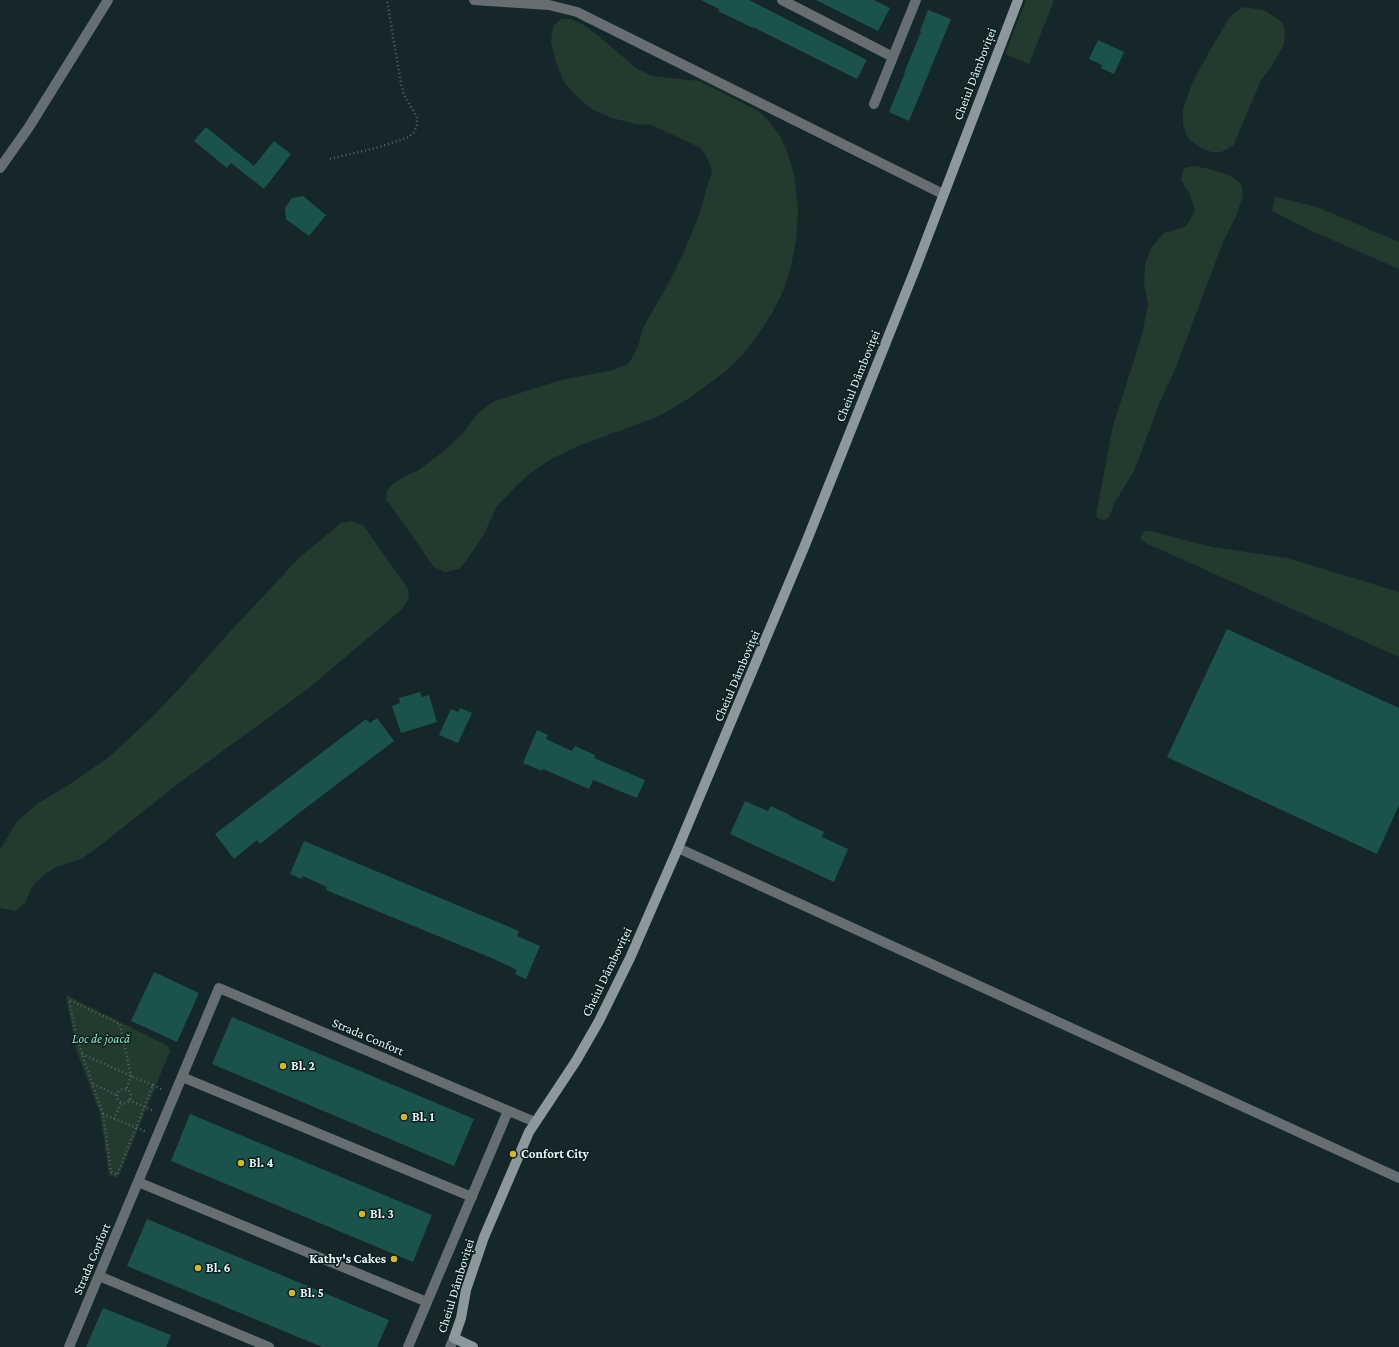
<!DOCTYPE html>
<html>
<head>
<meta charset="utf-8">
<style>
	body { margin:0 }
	canvas { display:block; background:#15272a }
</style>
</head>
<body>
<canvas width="1399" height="1347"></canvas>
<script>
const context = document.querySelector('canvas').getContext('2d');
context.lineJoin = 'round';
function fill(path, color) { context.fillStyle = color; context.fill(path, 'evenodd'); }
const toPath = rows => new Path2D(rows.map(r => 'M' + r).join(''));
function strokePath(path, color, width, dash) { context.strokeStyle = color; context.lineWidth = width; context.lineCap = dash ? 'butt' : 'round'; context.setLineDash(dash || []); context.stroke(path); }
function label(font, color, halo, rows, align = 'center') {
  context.font = font + ' "Crimson Pro",serif'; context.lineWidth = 3; context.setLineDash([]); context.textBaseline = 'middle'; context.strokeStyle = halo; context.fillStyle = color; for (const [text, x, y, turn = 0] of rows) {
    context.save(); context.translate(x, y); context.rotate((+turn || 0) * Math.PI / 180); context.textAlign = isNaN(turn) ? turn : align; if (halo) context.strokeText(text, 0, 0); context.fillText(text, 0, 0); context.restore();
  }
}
fill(toPath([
	[1026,0,1054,0,1029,64,1005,54],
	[1243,7,1264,10,1282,22,1285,31,1284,44,1272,66,1261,80,1233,146,1221,152,1211,152,1198,146,1188,138,1183,125,1183,109,1191,86,1210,50,1231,15],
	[561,19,571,19,582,24,596,34,636,68,652,76,699,81,758,111,768,120,780,136,787,151,794,175,798,209,796,240,791,266,784,289,772,313,757,336,742,355,726,371,688,399,657,417,578,446,553,458,533,471,517,485,497,506,484,534,467,560,459,569,445,572,434,567,386,499,387,491,393,484,402,478,417,471,443,452,462,434,478,413,495,401,561,380,614,370,629,363,638,347,643,328,670,281,684,252,700,212,709,180,712,175,711,167,705,154,699,147,652,125,636,124,612,118,592,109,577,97,564,82,556,62,551,42,553,26],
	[1195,166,1209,169,1229,175,1241,184,1243,195,1237,214,1223,242,1176,367,1159,404,1135,469,1114,504,1109,517,1105,520,1099,519,1096,516,1097,510,1113,426,1142,335,1148,304,1144,283,1145,265,1151,248,1164,233,1185,227,1190,220,1195,210,1189,193,1181,180,1184,168],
	[1275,197,1317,207,1399,242,1399,269,1314,232,1272,211],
	[352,521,363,525,402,580,409,591,408,600,402,609,309,688,179,783,97,848,81,859,56,867,44,875,35,883,30,891,25,903,16,911,0,908,0,850,17,821,37,804,72,783,109,757,149,720,181,687,227,635,299,558,341,523],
	[1144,531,1151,531,1180,539,1212,547,1287,558,1399,592,1399,657,1148,544,1140,538],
	[66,995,168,1046,170,1051,118,1178,109,1175,100,1113,76,1049]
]), '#233a2f');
fill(toPath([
	[701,0,749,0,867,60,857,79,753,27,753,28,718,11,719,9],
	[816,0,874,0,890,8,878,31],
	[928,10,951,19,909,121,889,112,905,73,904,73,921,32,920,31],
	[1098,40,1124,52,1114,74,1101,68,1102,65,1089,59],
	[206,127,254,166,274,141,291,154,264,189,231,163,227,168,194,141],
	[303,196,326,215,309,236,286,219,285,208,292,198],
	[1227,629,1399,708,1399,805,1377,854,1167,757],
	[420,692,422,697,429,695,437,722,401,733,392,706,400,703,399,698],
	[460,708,472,713,458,743,439,735,451,709,458,712],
	[377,718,394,741,299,813,260,844,257,840,234,859,215,834,366,719,370,723],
	[537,730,548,735,546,739,572,751,575,746,595,755,594,758,645,780,637,798,593,780,589,789,543,769,542,771,523,763],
	[745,801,768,811,771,806,790,815,790,816,824,832,822,837,848,849,834,882,730,834],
	[304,841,519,931,517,936,540,946,526,979,515,974,517,970,494,959,326,890,327,887,303,876,301,879,290,874],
	[154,972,199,993,177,1042,131,1021],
	[232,1017,474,1119,454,1166,212,1064],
	[190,1114,432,1215,413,1262,171,1161],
	[147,1219,389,1320,377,1347,322,1347,127,1266],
	[103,1308,171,1335,166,1347,86,1347]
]), '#1b524b');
strokePath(toPath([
	[330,159,380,147,409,137,414,132,417,125,417,117,404,95,401,84,387,0],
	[82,1054,131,1076,153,1085,117,1175,111,1172,103,1114,82,1054,76,1034,69,1000,120,1024,131,1076,126,1090],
	[93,1084,117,1095],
	[153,1085,163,1090],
	'117 1096a7 7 0 1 1 14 0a7 7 0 1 1-14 0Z',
	[129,1100,154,1111],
	[103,1114,147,1132],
	[114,1119,121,1103]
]), '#556567', 2.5, [1, 3]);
strokePath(toPath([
	[474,0,549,5,577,12,943,194],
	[782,0,893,57],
	[874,104,916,0],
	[0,168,29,127,108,0],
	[678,848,1399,1178],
	[182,1077,472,1197],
	[138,1182,427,1302],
	[99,1276,269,1347],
	[69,1347,219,988,535,1122],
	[408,1347,508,1111],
	[450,1347,454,1338]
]), '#666e72', 10);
strokePath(toPath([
	[473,1347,454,1338,461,1318,466,1290,484,1237,529,1132,576,1061,599,1021,630,958,678,848,805,545,916,267,1018,0]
]), '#8c989e', 10);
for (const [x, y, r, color] of [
	[283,1066,4,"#d1b736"],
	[404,1117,4,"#d1b736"],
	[513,1154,4,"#d1b736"],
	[241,1163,4,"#d1b736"],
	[362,1214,4,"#d1b736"],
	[394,1259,4,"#d1b736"],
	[198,1268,4,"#d1b736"],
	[292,1293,4,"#d1b736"]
]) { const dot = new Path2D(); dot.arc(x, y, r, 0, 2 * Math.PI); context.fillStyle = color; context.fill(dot); strokePath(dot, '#0b1e20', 1.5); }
label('13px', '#e8f4f5', '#0b1e20', [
	["Cheiul Dâmboviței",975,74,-69],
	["Cheiul Dâmboviței",858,376,-68],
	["Cheiul Dâmboviței",737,676,-67],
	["Cheiul Dâmboviței",607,972,-64],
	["Strada Confort",368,1037,23],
	["Strada Confort",92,1259,-67],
	["Cheiul Dâmboviței",456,1286,-73]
]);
label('italic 13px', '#96deba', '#0b1e20', [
	["Loc de joacă",101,1039]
]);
label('bold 13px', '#e8f4f5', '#0b1e20', [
	["Bl. 2",291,1066],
	["Bl. 1",412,1117],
	["Confort City",521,1154],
	["Bl. 4",249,1163],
	["Bl. 3",370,1214],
	["Kathy's Cakes",386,1259,"right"],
	["Bl. 6",206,1268],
	["Bl. 5",300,1293]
], 'left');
</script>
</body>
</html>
